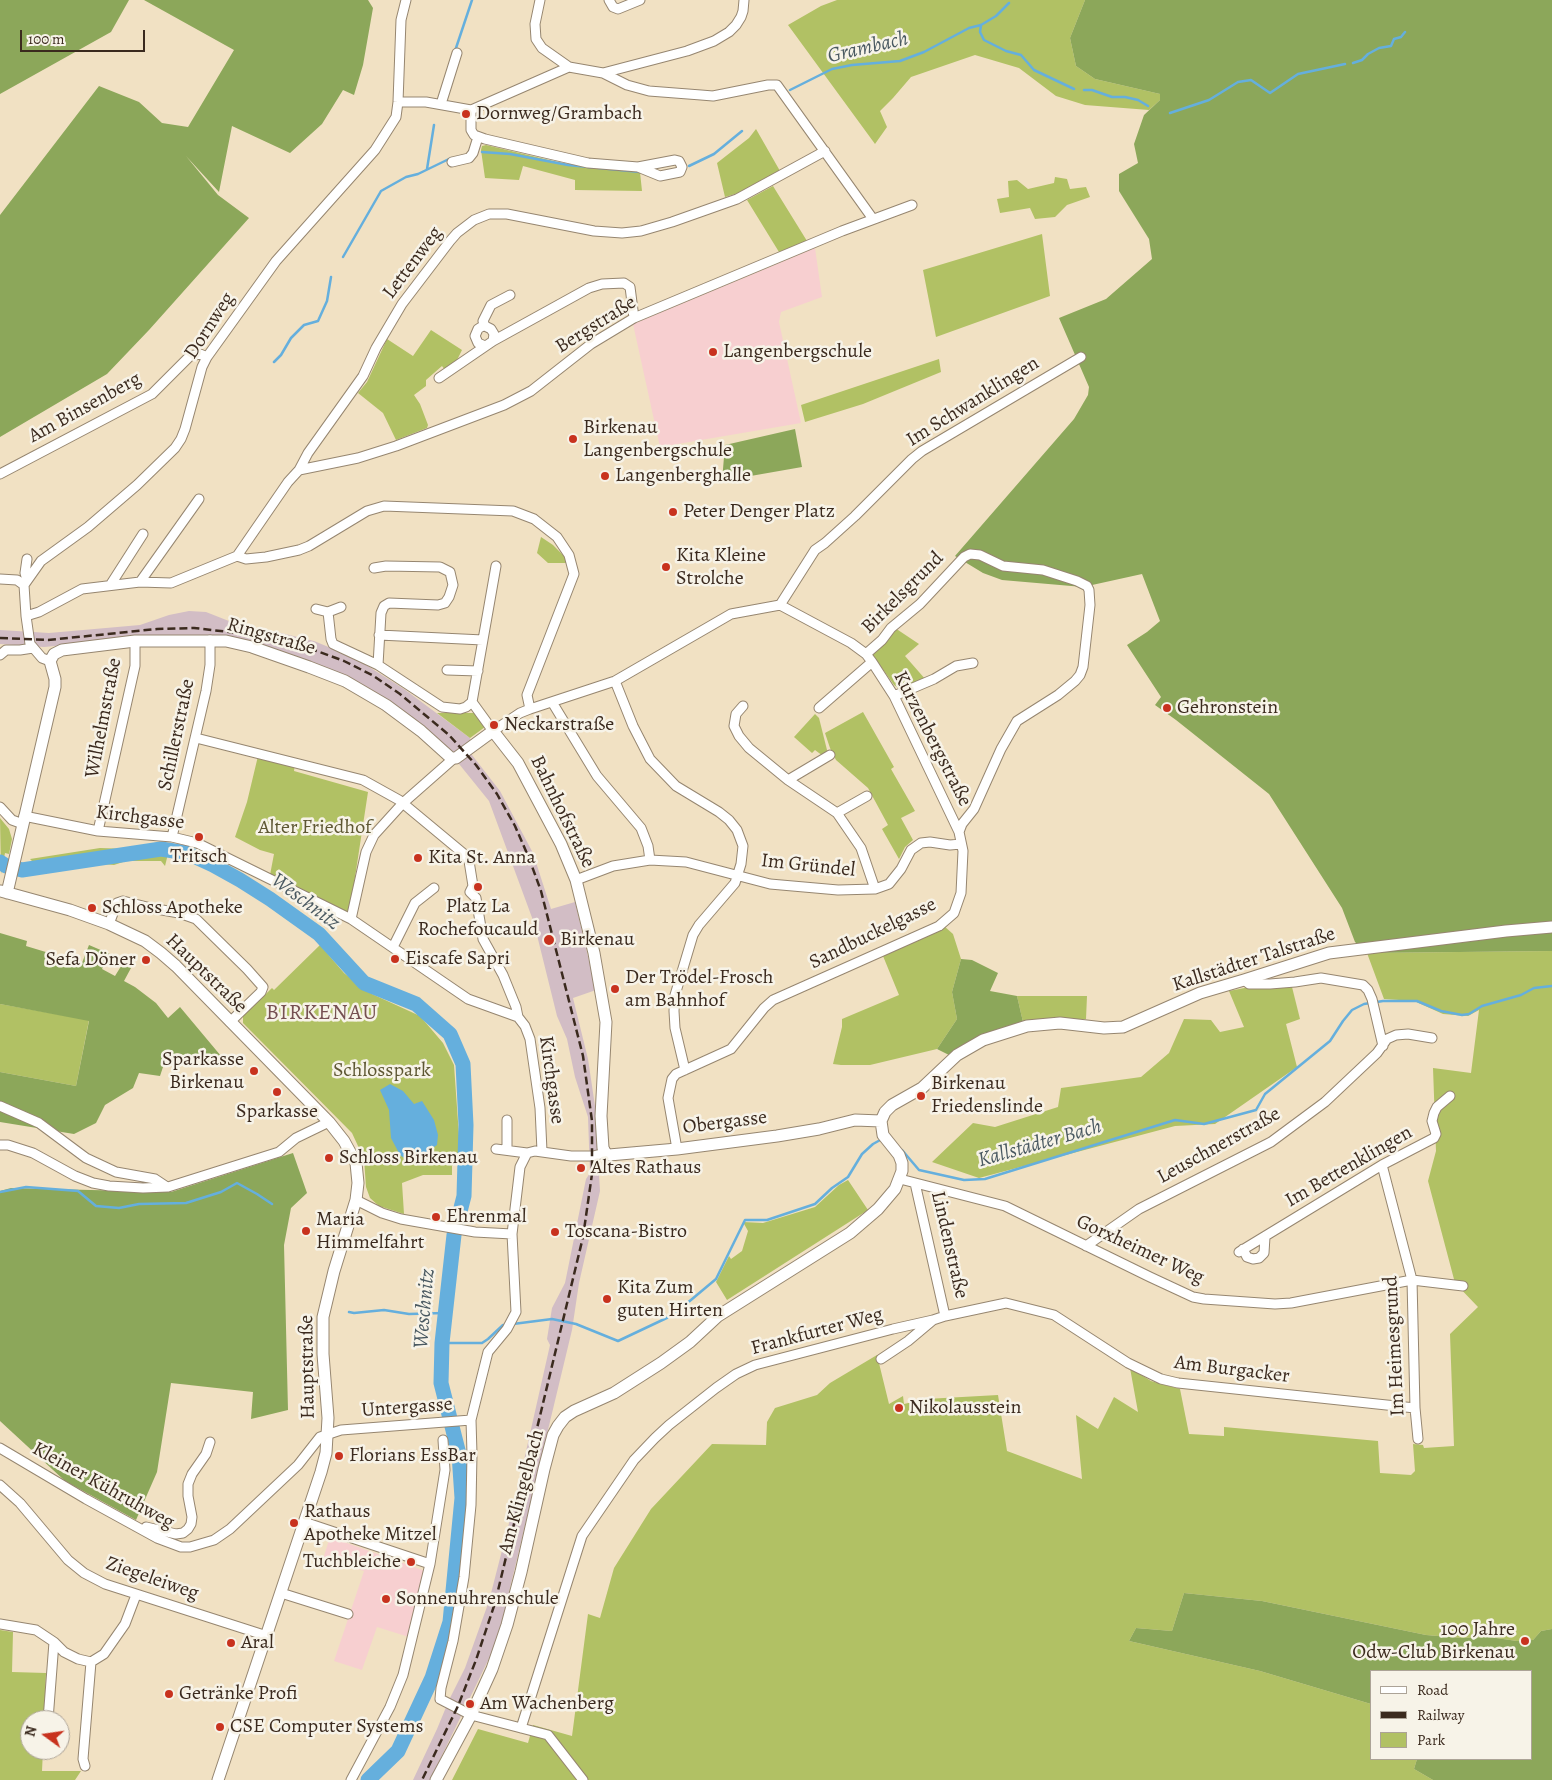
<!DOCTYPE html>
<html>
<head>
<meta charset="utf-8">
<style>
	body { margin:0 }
	#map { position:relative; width:1552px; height:1780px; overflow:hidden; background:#f1e1c3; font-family:Alegreya,serif }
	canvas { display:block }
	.legend { position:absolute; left:1370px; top:1670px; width:162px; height:90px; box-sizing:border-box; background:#f7f3e8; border:1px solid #aca397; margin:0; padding:6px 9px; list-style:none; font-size:15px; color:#3b2a1e }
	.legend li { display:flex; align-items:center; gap:10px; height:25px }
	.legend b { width:25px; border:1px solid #aca397 }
	.north { position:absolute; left:20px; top:1710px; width:50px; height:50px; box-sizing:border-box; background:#f7f3e8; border:1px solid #aca397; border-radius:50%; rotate:284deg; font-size:14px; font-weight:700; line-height:20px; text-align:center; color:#3b2a1e }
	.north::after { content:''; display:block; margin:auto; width:18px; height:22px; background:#c8321e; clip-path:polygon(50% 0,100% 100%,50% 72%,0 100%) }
	.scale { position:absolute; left:20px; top:30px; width:125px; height:22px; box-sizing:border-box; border:2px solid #3b2a1e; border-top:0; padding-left:6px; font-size:15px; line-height:18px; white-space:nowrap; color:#3b2a1e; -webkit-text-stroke:4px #f7f3e8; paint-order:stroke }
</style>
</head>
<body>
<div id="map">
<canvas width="1552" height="1780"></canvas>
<ul class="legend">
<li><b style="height:6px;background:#fff"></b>Road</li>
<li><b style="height:6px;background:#3b2a1e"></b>Railway</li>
<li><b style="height:14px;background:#b1c164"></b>Park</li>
</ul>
<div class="north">N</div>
<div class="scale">100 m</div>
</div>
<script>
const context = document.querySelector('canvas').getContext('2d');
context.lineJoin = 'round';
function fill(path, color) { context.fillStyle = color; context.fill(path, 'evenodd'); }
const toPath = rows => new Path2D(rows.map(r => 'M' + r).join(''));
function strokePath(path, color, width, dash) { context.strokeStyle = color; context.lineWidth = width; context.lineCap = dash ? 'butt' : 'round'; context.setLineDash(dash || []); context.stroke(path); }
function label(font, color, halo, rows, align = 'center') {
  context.font = font + ' Alegreya,serif'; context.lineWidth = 5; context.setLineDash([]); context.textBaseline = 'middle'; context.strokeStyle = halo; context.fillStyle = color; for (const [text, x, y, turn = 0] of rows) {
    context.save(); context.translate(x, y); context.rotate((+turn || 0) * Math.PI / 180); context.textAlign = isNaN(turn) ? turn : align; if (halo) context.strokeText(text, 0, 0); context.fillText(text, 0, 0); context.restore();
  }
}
fill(toPath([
	[815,248,822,297,781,312,779,322,801,423,660,447,633,324],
	[330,1537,425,1571,409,1637,377,1627,362,1670,334,1661,364,1571,323,1559]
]), '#f7cfd0');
fill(toPath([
	[189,611,206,612,239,625,277,632,314,641,355,658,404,689,470,738,472,755,500,791,533,853,551,909,575,902,596,990,573,998,588,1059,595,1106,600,1191,579,1283,572,1330,497,1642,430,1780,413,1780,437,1729,449,1700,465,1668,489,1601,515,1500,550,1345,547,1339,552,1308,565,1283,586,1179,590,1173,588,1117,575,1077,567,1039,557,1016,534,923,489,801,451,754,408,715,238,639,161,636,44,647,0,644,0,630,49,633,140,625,169,615]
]), '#d2bdc5');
fill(toPath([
	[837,0,1085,0,1070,38,1076,66,1095,79,1160,94,1160,100,1149,110,1085,105,1056,96,1019,68,975,55,911,77,893,98,880,111,887,127,875,144,788,25,821,6],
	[756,129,780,171,745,191,725,197,717,163,749,138],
	[486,145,570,165,640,172,642,191,575,190,575,180,523,166,519,180,485,178,481,150,482,146],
	[1055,177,1067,179,1070,189,1086,187,1090,197,1067,205,1055,217,1035,219,1030,208,1000,213,997,199,1009,197,1008,181,1017,180,1028,189,1054,183],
	[773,186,807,241,779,252,747,200],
	[1042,234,1050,296,936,337,923,270],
	[431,330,462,350,456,362,445,370,442,366,426,380,426,386,414,395,420,404,428,425,427,428,396,440,383,413,358,393,367,382,387,339,413,356],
	[939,359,941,372,863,404,805,422,801,405],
	[541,537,553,545,567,559,566,563,548,563,537,553],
	[895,628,919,644,905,656,926,680,904,688,898,688,894,685,872,654],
	[863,712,894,767,891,769,915,811,901,818,913,840,905,847,899,859,882,829,888,825,868,788,836,760,830,748,825,733],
	[437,713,474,713,485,727,470,738],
	[815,714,819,718,827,750,826,755,823,756,815,750,812,753,794,737],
	[258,756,295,764,294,771,368,792,350,910,344,912,270,875,274,854,260,850,235,837,247,802],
	[0,818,9,829,12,839,9,854,5,853,1,874],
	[100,848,162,850,167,851,167,858,165,866,161,861,126,861,114,865,80,862,51,867,37,866,30,859],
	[944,926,953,934,961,959,952,992,957,1019,937,1049,870,1065,841,1065,833,1064,842,1027,842,1019,899,995,883,956],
	[320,945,344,973,360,986,372,994,420,1016,443,1043,454,1065,460,1150,459,1160,456,1159,454,1165,452,1166,452,1175,423,1175,402,1183,404,1214,379,1206,370,1198,366,1187,364,1159,352,1133,243,1023,243,1016,272,988,274,990],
	[1552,951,1552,1629,1541,1631,1533,1640,1517,1641,1489,1637,1462,1638,1426,1635,1262,1601,1184,1593,1172,1631,1136,1628,1129,1641,1260,1671,1371,1704,1371,1759,1417,1759,1414,1769,1433,1780,452,1780,478,1729,528,1743,533,1725,572,1736,588,1614,600,1618,614,1568,651,1509,712,1444,766,1445,767,1422,775,1408,817,1395,830,1383,877,1355,889,1404,903,1396,904,1404,926,1399,998,1395,1007,1451,1082,1479,1076,1415,1098,1429,1114,1397,1138,1412,1130,1368,1151,1381,1180,1389,1189,1434,1224,1436,1224,1427,1378,1441,1380,1473,1411,1475,1415,1471,1413,1444,1423,1445,1424,1448,1454,1446,1450,1334,1478,1307,1455,1283,1428,1181,1436,1151,1433,1068,1471,1073,1479,1010,1468,1016,1443,1014,1414,1001,1384,999,1367,953],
	[1290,979,1300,1019,1286,1024,1297,1067,1215,1124,1175,1126,979,1178,932,1162,973,1123,995,1127,1058,1107,1061,1088,1141,1077,1169,1053,1184,1019,1211,1020,1220,1032,1244,1027,1229,991],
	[1017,996,1087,996,1086,1019,1023,1022],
	[0,1004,89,1020,76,1086,0,1072],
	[848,1180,868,1210,727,1300,716,1282,729,1256,731,1259,742,1251,748,1231,743,1222,763,1223,815,1207,839,1185],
	[0,1630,13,1632,12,1672,46,1673,44,1720,30,1720,30,1750,43,1750,42,1771,81,1771,75,1780,0,1780]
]), '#b1c164');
fill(toPath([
	[0,0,129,0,111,32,0,94],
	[144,0,368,0,373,8,363,65,354,95,343,90,322,124,290,153,232,126,219,192,186,156,218,195,249,218,149,330,107,374,0,437,0,215,99,86,139,102,162,123,188,127,234,50],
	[1085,0,1552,0,1552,951,1367,953,1355,942,1342,908,1269,794,1176,720,1155,705,1161,697,1127,645,1147,632,1160,621,1142,574,1083,587,1002,580,983,573,955,556,1074,419,1088,395,1089,387,1059,318,1106,299,1152,259,1149,239,1119,191,1119,174,1138,163,1134,144,1144,115,1160,100,1160,94,1095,79,1076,66,1070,38],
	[795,429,802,467,722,481,725,445],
	[0,933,27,941,26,946,82,963,89,945,110,954,102,969,115,976,123,963,131,968,124,981,135,987,156,1003,168,1018,180,1007,221,1056,212,1065,177,1053,165,1061,160,1076,139,1073,133,1088,105,1105,96,1123,74,1134,0,1122,0,1072,76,1086,89,1021,0,1004],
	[961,959,972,960,998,973,990,991,1017,996,1023,1022,949,1055,937,1049,957,1019,952,992],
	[293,1153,307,1193,291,1208,284,1245,288,1410,251,1419,253,1392,171,1383,157,1472,136,1520,65,1481,0,1421,0,1191,11,1188,171,1192],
	[1184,1593,1262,1601,1426,1635,1462,1638,1489,1637,1517,1641,1533,1640,1541,1631,1552,1629,1552,1780,1433,1780,1414,1769,1417,1759,1531,1759,1531,1671,1371,1671,1371,1704,1260,1671,1129,1641,1136,1628,1172,1631]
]), '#8ca75a');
fill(toPath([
	[390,1084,403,1091,414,1104,422,1101,434,1120,438,1135,437,1145,421,1156,407,1160,400,1155,391,1138,389,1110,380,1090]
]), '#65afdd');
strokePath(toPath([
	[981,25,980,32,984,40,1006,51,1021,55,1034,70,1074,89],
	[455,51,472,0],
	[1353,63,1362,60,1368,54,1379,48,1391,46,1394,39,1401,37,1405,32],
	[790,90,832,69,852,65,900,61,924,52,969,28,981,25,996,16,1009,3],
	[1084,90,1092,90,1112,97,1125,97,1138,100,1148,106],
	[1170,113,1209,100,1238,82,1251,80,1270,93,1298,74,1345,64],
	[482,152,510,154,568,165,640,172],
	[689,166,714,154,742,131],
	[427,169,434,125],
	[343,257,381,191,406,177,418,174,451,158],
	[274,362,281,355,291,338,304,325,318,321,327,301,331,277],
	[902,1150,919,1170,964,1180,985,1179,1175,1120,1204,1124,1256,1110,1265,1094,1330,1041,1343,1021,1352,1010,1364,1004,1383,1001,1417,1001,1441,1011,1462,1015,1469,1014,1482,1006,1521,995,1534,988,1552,986],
	[0,1192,26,1187,78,1191,96,1206,119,1208,139,1204,186,1203,221,1192,237,1183,257,1194,272,1204],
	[349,1312,354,1313,384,1310,409,1314,444,1313],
	[513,1324,552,1319,576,1324,618,1341,673,1315,716,1279,745,1220,767,1220,815,1204,832,1188,848,1177,862,1154,873,1144,882,1139],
	[442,1343,482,1343,488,1339,503,1325,507,1325]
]), '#65afdd', 2.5);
strokePath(toPath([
	[0,862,6,866,22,870,161,849,187,853,213,865,240,880,270,899,319,934,364,983,416,1004,450,1034,463,1064,466,1125,464,1196,454,1235,442,1343,441,1383,459,1454,462,1498,450,1622,432,1678,398,1751,368,1780]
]), '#65afdd', 15);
const minor = toPath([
	[540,0,535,24,536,39,542,48,569,67],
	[609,0,613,7,618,9,640,0],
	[603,73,627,85,649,91,701,95,713,96,768,85,777,85,873,219],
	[398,102,426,102,471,110,569,67,603,73,687,51,714,41,729,32,736,25,741,17,743,11,744,0],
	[441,104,457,53],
	[471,110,471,130,474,135,485,139,588,163,638,167,675,160,679,161,682,167,680,172,660,176,638,167],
	[452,162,469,158,473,153,478,137],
	[485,326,483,321,491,305,510,295],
	[485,346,478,343,475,336,478,329,481,327,485,326,491,329,494,334,493,341],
	[439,378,493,341,589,288,602,284,624,283,630,287,634,318],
	[299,470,358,458,396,446,504,405,531,391,591,344,634,318,842,231,912,205],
	[0,474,152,394,190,356,200,354,207,357],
	[237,556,246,559,266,557,299,550,309,546,367,511,384,506,513,511,534,519,557,537,569,555,574,574,527,695,530,709],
	[496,566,472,702,493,731,520,713,530,709,615,681,731,614,780,605,815,550,825,543,855,516,912,459,922,451,1081,357],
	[374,568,386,566,440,567,450,572,453,585,449,597,445,603,438,605,389,603,384,606,381,613,378,665,442,707,460,709,466,707,472,702],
	[0,579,17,580,24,585],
	[27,580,25,573,27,559],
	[140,582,199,499],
	[111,584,143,534],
	[780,605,851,643,866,654,872,662,894,696,959,832],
	[316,609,328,612,331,639,333,644,378,665],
	[328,612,341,607],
	[26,616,39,612,82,589,140,582,171,583,237,556,288,482,299,470,308,453,363,376,376,348,402,304,450,241,457,233,474,220,489,214,507,214,594,231,622,233,641,231,672,222,737,199,825,151],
	[379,635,483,640],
	[0,655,6,650,20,650,33,648],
	[50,661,42,658,30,644,26,616,24,585,41,561,88,527,137,485,175,448,181,439,185,429,202,367,207,357,276,261,375,150,396,117,398,102,401,20,406,0],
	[447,670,478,671],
	[615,681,633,726,650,759,676,786,719,812,729,820,737,830,743,846,741,864,735,883,699,925,693,935,675,995,674,1011,675,1028,685,1070],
	[894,696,934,679,956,666,973,663],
	[552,702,597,776,641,828,648,846,650,860],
	[743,706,736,714,734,726,739,736,749,748,788,780,837,813,861,848,875,889],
	[819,708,872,662],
	[196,738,363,780,399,800,464,854,469,861,473,886,470,892,476,898,483,939,503,975,516,1007,518,1017],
	[788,780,830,755],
	[0,807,12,820,23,824],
	[837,813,867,796],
	[24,816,98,831,172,837,197,843,351,919,468,999,518,1017,525,1026,530,1039,540,1108,542,1151],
	[98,831,135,666,135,641],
	[172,837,206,691,210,665,210,640],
	[576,880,613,866,650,860,686,862,770,884,838,890,875,889,889,884,901,869,911,850,921,843,930,842,950,845,961,844],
	[351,919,366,852,374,835,403,803,453,759],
	[109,924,117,903,123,901,151,908,179,913,196,919,247,969,263,987,261,992,230,1022],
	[393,947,415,903,434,888],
	[1244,980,1249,984,1270,984,1295,982,1321,978,1363,985,1368,990,1372,999,1383,1046],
	[0,1106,39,1123,86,1158,116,1172,155,1179,167,1187],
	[0,1145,8,1145,33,1153,75,1176,93,1183,109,1186,143,1188,168,1187,279,1152,296,1138,329,1122],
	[496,1149,527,1153,535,1151,571,1156,593,1156,605,1153],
	[507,1149,507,1120],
	[677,1149,668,1098,672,1079,676,1074,731,1049,764,1008,773,1000,939,926,954,913,961,893,963,851,959,832,962,824,974,809,1001,749,1017,721,1058,695,1075,681,1080,675,1083,667,1090,605,1089,590,1087,586,1077,581,1043,570,1003,566,980,555,970,554,964,557,920,604,891,628,882,640,866,654],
	[527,1153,520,1167,512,1234,516,1312,507,1329,488,1352,471,1420,472,1454,471,1505,464,1577,453,1641,441,1688,440,1699,471,1715,548,1735,583,1780],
	[1382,1165,1412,1280,1415,1408,1418,1439],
	[900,1179,1005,1206,1150,1277,1193,1297,1204,1299,1275,1304,1291,1303,1412,1280,1463,1286],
	[915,1183,945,1316],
	[356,1200,382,1213,401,1219,475,1232,512,1234],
	[1086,1246,1139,1209,1271,1142,1325,1102,1377,1053,1387,1039,1396,1035,1408,1034,1432,1038],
	[1243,1249,1247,1257,1253,1259,1259,1258,1264,1253,1265,1237],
	[1239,1252,1382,1165,1434,1138,1436,1134,1432,1121,1434,1113,1437,1107,1450,1096],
	[881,1359,908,1341,933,1320,945,1316,1006,1303,1054,1315,1128,1363,1161,1379,1178,1383,1415,1408],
	[0,1448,86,1499,157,1538,181,1547,190,1547,214,1540,230,1529,298,1465,320,1437,341,1430,471,1420],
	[0,1485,20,1503,68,1560,84,1573,105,1584,267,1636],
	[304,1522,430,1564],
	[146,1527,176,1534,183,1533,188,1529,191,1524,192,1517,188,1496,188,1484,192,1474,206,1454,210,1442],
	[281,1593,348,1614],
	[0,1624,36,1630,54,1642,48,1720],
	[54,1642,64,1652,78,1659,91,1662],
	[521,1728,582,1536,634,1460,655,1438,669,1425,716,1388,736,1374,755,1365,893,1329,933,1320],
	[48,1750,48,1752],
	[85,1766,83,1759,91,1662,104,1654,125,1624,136,1595],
	[351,1780,390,1707,403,1675,430,1564,445,1470,443,1440]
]);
const major = toPath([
	[1,891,70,910,109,924,145,941,161,953,176,966,329,1122,344,1141,356,1163,358,1183,356,1200,334,1271,323,1317,323,1354,328,1418,326,1453,321,1472,218,1780],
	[7,893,55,687,55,679,50,661,54,654,62,650,135,641,226,641,252,647,309,667,345,681,386,705,421,731,451,758,456,758,493,731,518,763,561,844,576,880,594,953,606,1022,601,1116,603,1148,606,1154,609,1155,677,1149,777,1136,819,1129,855,1120,881,1121],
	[436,1780,471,1715,492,1669,507,1625,521,1572,544,1469,553,1435,558,1426,565,1417,574,1411,614,1393,661,1363,690,1342,718,1316,850,1233,878,1209,895,1189,902,1171,902,1163,899,1155,883,1135,881,1121,885,1112,892,1105,922,1088,957,1055,983,1040,1027,1026,1060,1023,1104,1028,1123,1027,1200,993,1244,980,1329,953,1506,931,1552,927]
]);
strokePath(minor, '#968670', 11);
strokePath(major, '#968670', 13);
strokePath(minor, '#fff', 9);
strokePath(major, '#fff', 11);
strokePath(toPath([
	[0,638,48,640,157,629,194,628,264,636,306,647,344,661,372,675,400,694,449,735,476,765,497,794,515,826,529,858,541,891,583,1056,592,1121,592,1174,583,1237,495,1603,476,1660,458,1706,422,1780]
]), '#3b2a1e', 2.5, [8, 4]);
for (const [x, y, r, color] of [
	[466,114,5,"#c8321e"],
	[713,352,5,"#c8321e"],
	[573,439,5,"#c8321e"],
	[605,476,5,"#c8321e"],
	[673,512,5,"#c8321e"],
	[666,567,5,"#c8321e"],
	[1167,708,5,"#c8321e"],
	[494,725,5,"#c8321e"],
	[199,837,5,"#c8321e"],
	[418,858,5,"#c8321e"],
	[478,887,5,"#c8321e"],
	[92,908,5,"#c8321e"],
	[549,940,6,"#c8321e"],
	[395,959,5,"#c8321e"],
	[146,960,5,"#c8321e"],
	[615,989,5,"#c8321e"],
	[254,1071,5,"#c8321e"],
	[277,1092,5,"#c8321e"],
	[921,1096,5,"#c8321e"],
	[329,1158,5,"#c8321e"],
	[581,1168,5,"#c8321e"],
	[436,1217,5,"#c8321e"],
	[306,1231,5,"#c8321e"],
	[555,1232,5,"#c8321e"],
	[607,1299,5,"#c8321e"],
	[899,1408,5,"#c8321e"],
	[339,1456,5,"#c8321e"],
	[294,1523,5,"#c8321e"],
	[411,1562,5,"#c8321e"],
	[386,1599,5,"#c8321e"],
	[1525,1641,5,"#c8321e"],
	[231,1643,5,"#c8321e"],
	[169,1694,5,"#c8321e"],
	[470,1704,5,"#c8321e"],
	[220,1727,5,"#c8321e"]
]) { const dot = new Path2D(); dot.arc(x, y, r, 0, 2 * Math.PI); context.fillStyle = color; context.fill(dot); strokePath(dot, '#f7f3e8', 2); }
label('20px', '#3b2a1e', '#f7f3e8', [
	["Dornweg/Grambach",476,114],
	["Langenbergschule",723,352],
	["Birkenau",583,428],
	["Langenbergschule",583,451],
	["Langenberghalle",615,476],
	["Peter Denger Platz",683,512],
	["Kita Kleine",676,556],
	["Strolche",676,579],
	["Gehronstein",1177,708],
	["Neckarstraße",504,725],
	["Tritsch",199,857,"center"],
	["Kita St. Anna",428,858],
	["Platz La",478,907,"center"],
	["Rochefoucauld",478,930,"center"],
	["Schloss Apotheke",102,908],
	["Birkenau",560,940],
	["Eiscafe Sapri",405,959],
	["Sefa Döner",136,960,"right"],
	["Der Trödel-Frosch",625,978],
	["am Bahnhof",625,1001],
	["Sparkasse",244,1060,"right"],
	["Birkenau",244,1083,"right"],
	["Birkenau",931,1084],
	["Friedenslinde",931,1107],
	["Sparkasse",277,1112,"center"],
	["Schloss Birkenau",339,1158],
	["Altes Rathaus",591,1168],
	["Ehrenmal",446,1217],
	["Maria",316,1220],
	["Himmelfahrt",316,1243],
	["Toscana-Bistro",565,1232],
	["Kita Zum",617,1288],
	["guten Hirten",617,1311],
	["Nikolausstein",909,1408],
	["Florians EssBar",349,1456],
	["Rathaus",304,1512],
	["Apotheke Mitzel",304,1535],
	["Tuchbleiche",401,1562,"right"],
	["Sonnenuhrenschule",396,1599],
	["100 Jahre",1515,1630,"right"],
	["Odw-Club Birkenau",1515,1653,"right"],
	["Aral",241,1643],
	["Getränke Profi",179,1694],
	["Am Wachenberg",480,1704],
	["CSE Computer Systems",230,1727]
], 'left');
label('20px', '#3b2a1e', '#f7f3e8', [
	["Lettenweg",413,263,-53],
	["Bergstraße",596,325,-32],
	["Dornweg",210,326,-57],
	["Im Schwanklingen",973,402,-32],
	["Am Binsenberg",85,408,-29],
	["Birkelsgrund",903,593,-45],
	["Ringstraße",271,637,16],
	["Wilhelmstraße",104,718,-79],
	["Schillerstraße",177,735,-78],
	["Kurzenbergstraße",932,739,63],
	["Bahnhofstraße",562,812,64],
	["Kirchgasse",140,818,7],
	["Im Gründel",808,866,6],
	["Sandbuckelgasse",873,934,-26],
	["Kallstädter Talstraße",1254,960,-18],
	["Hauptstraße",206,974,44],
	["Kirchgasse",551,1080,82],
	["Obergasse",725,1123,-7],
	["Leuschnerstraße",1219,1146,-29],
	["Im Bettenklingen",1349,1167,-30],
	["Lindenstraße",949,1245,77],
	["Gorxheimer Weg",1140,1250,25],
	["Frankfurter Weg",817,1332,-15],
	["Im Heimesgrund",1395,1346,-93],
	["Hauptstraße",308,1367,-91],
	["Am Burgacker",1232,1370,7],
	["Untergasse",407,1408,-4],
	["Kleiner Kühruhweg",103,1486,29],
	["Am Klingelbach",522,1492,-75],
	["Ziegeleiweg",152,1579,19]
]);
label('20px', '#5e5733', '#f7f3e8', [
	["Alter Friedhof",315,828],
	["Schlosspark",382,1071]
]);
label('italic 21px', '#4a5961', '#f7f3e8', [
	["Grambach",868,48,-13],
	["Weschnitz",305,902,37],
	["Kallstädter Bach",1040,1144,-16],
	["Weschnitz",425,1309,-85]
]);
context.letterSpacing = '1px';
label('22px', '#765052', '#f7f3e8', [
	["BIRKENAU",322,1014]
]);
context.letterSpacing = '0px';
</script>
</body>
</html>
